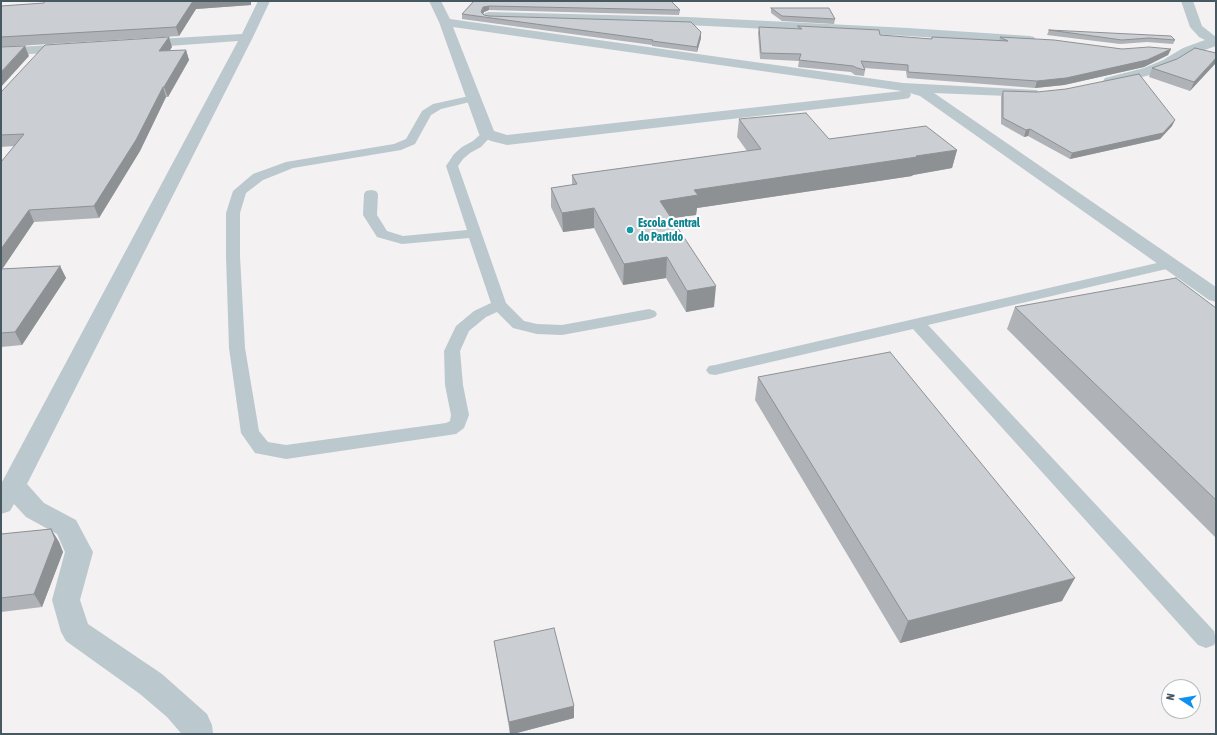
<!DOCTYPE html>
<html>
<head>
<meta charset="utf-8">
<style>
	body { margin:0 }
	#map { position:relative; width:1217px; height:735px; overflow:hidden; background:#f3f1f1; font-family:"Asap Condensed",sans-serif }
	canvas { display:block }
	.frame { position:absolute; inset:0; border:2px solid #475860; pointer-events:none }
	.north { position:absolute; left:1161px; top:679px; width:40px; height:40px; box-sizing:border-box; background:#fff; border:1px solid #b5bcbf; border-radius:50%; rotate:282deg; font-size:11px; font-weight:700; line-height:16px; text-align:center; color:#475860 }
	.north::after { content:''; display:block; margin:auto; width:14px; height:18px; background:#0e90f1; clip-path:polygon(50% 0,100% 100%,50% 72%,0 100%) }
</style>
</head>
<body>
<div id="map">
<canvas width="1217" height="735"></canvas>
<div class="frame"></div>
<div class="north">N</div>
</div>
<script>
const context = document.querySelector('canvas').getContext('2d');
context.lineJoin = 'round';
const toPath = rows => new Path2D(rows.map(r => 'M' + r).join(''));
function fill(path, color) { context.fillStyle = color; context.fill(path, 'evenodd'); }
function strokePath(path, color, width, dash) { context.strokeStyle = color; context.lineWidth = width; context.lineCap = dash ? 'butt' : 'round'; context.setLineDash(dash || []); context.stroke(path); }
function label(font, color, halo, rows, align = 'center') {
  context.font = font + ' "Asap Condensed",sans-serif'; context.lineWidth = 4; context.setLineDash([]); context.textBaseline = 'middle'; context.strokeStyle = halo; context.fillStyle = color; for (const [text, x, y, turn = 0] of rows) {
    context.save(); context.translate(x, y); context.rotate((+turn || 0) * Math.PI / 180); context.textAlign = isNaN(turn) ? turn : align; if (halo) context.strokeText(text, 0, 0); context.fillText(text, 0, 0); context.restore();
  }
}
fill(toPath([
	[474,95,479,98,478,100,441,109,431,115,415,144,401,150,293,168,263,180,246,193,240,213,240,256,245,348,259,431,268,442,286,445,446,423,450,421,451,415,445,385,444,351,456,326,474,311,491,303,469,238,402,244,377,237,363,215,364,194,366,191,371,190,376,191,378,194,377,215,387,231,403,236,467,230,446,166,454,154,462,147,473,141,483,132,491,132,493,134,481,147,470,153,463,159,458,166,506,303,524,321,537,324,562,325,649,309,655,311,657,314,655,317,649,319,562,335,537,334,513,328,497,312,486,317,469,331,460,351,463,385,469,415,464,428,456,434,286,459,255,453,241,433,229,348,226,256,226,213,233,191,253,174,286,162,394,144,406,139,422,111,433,104,474,95],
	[1170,260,1175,261,1177,264,1175,267,928,325,1214,631,1216,641,1214,645,1206,648,1198,645,913,329,715,375,709,374,706,370,709,366,715,365,1170,260]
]), '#bbc8ce');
fill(toPath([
	[258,1,270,1,253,37,27,484,44,503,76,520,93,552,80,600,88,624,162,674,207,714,212,725,213,734,181,734,180,732,167,717,140,694,66,641,61,632,52,600,65,552,57,534,26,517,14,504,10,511,1,514,1,484,238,41,141,48,137,47,135,44,137,41,141,40,242,34,258,1],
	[429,1,441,1,450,19,903,83,1037,90,1039,93,1037,96,1032,97,934,93,1216,287,1216,302,1209,300,920,96,910,93,911,95,909,98,904,99,507,145,491,141,482,137,479,134,439,22,429,1],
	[453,27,902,91,507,135,494,131,453,27],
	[1181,1,1193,1,1202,26,1216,37,1216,46,1193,54,1173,66,1154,74,1110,85,1105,84,1103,81,1105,78,1144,68,1163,60,1183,48,1205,40,1199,37,1190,27,1181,1],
	[489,12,687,17,908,28,1030,36,1034,37,1036,40,1034,43,1030,44,908,36,687,25,485,19,483,16,485,13,489,12],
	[69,44,74,45,75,48,74,51,1,56,1,48,69,44]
]), '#bbc8ce');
fill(toPath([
	[45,1,251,1,251,5,196,9,179,36,1,47,1,6,44,3],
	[474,1,680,10,679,15,489,10,484,12,483,14,484,15,489,16,701,38,697,52,652,46,652,45,462,19,462,14],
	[771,8,835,19,834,24,782,21,771,13],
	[798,26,880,35,931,39,932,37,999,41,1000,37,1122,49,1171,49,1168,55,1144,67,1064,85,1035,88,907,78,906,71,864,68,865,70,864,76,855,75,851,72,798,67,799,61,760,59,758,33,759,27,797,29],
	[1049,30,1175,40,1173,44,1147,42,1120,44,1047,35],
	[172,47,169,51,186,50,189,60,168,97,166,97,140,151,99,218,34,222,2,269,60,266,66,278,22,345,1,347,1,162,14,146,1,147,1,91],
	[1216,53,1190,91,1149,77,1152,68],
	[1003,91,1172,126,1160,139,1070,159,1028,136,1024,137,1001,124,1001,97],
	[739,119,829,139,957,150,952,168,913,175,912,176,697,208,696,215,671,218,714,307,686,312,666,278,623,285,594,228,563,232,551,207,551,188,572,185,572,175,747,151,737,137],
	[1015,307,1216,308,1216,538,1007,329],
	[758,377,1062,601,900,643,755,400],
	[51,529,59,542,63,552,42,607,1,612,1,534],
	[494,641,574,706,574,718,513,734,510,734]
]), '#afb2b6');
fill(toPath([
	[193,1,251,1,251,5,196,9,179,36,176,27],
	[489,6,489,10,484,12,482,17,481,12,483,7],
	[701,32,701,38,697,52,697,47],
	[169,37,172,47,163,61,159,51],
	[25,46,29,56,1,87,1,72],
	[1171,49,1168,55,1144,67,1064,85,1035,88,1037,81],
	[186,50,189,60,168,97,164,87],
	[1216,58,1216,63,1190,91,1194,82],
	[163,87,166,97,140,151,99,218,94,206],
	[1175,120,1172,126,1160,139,1070,159,1072,153],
	[1030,129,1028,136,1024,137,1026,130],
	[957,150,952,168,913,175,912,176,697,208,696,215,659,220,660,201,694,190],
	[594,208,594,228,563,232,562,213],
	[29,210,34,222,1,271,1,249],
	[667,257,666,278,623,285,624,264],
	[60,266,66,278,22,345,15,332],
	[716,286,714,307,686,312,687,291],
	[51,529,59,542,63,552,42,607,34,594],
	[1075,578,1062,601,900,643,908,621],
	[574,706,574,718,513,734,510,734,509,722]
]), '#8e9194');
const building = toPath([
	[45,1,193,1,176,27,1,37,1,6,44,3,45,1],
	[474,1,671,1,680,10,489,6,483,7,481,12,484,15,489,16,691,22,701,32,697,47,652,41,653,40,462,14,474,1],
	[771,8,829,8,835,19,782,16,771,8],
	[798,26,879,30,880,35,932,39,932,37,1008,41,1000,37,1054,40,1122,49,1149,47,1171,49,1147,60,1066,78,1037,81,908,72,908,65,861,61,865,70,857,68,853,66,799,60,801,54,761,53,759,27,802,29,798,26],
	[1049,30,1171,36,1175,40,1149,38,1122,40,1049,30],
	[169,37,159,51,186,50,164,87,163,87,136,140,94,206,29,210,1,249,1,162,24,134,1,135,1,91,2,91,45,45,169,37],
	[25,46,1,72,1,47,25,46],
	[1195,48,1216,53,1216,58,1194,82,1152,68,1177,59,1195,48],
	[1139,74,1175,120,1163,133,1072,153,1030,129,1026,130,1003,118,1003,91,1037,92,1066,89,1139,74],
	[806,113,829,139,926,126,957,150,916,156,917,157,694,190,698,195,660,201,716,286,687,291,667,257,624,264,594,208,562,213,551,188,577,184,572,175,761,149,739,119,806,113],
	[60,266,15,332,1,333,1,269,60,266],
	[1176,278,1216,308,1216,500,1015,307,1176,278],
	[890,352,1075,578,908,621,758,377,890,352],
	[51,529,55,539,34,594,1,598,1,534,51,529],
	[554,628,574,706,509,722,494,641,554,628]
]);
fill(building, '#cbcfd4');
strokePath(building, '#8e9194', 1);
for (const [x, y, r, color] of [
	[630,230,4,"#0f9aa8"]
]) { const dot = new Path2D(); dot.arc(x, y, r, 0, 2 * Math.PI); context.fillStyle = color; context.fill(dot); strokePath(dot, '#fff', 1.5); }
label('bold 12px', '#0d838f', '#fff', [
	["Escola Central",638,223],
	["do Partido",638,237]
], 'left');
</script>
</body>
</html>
